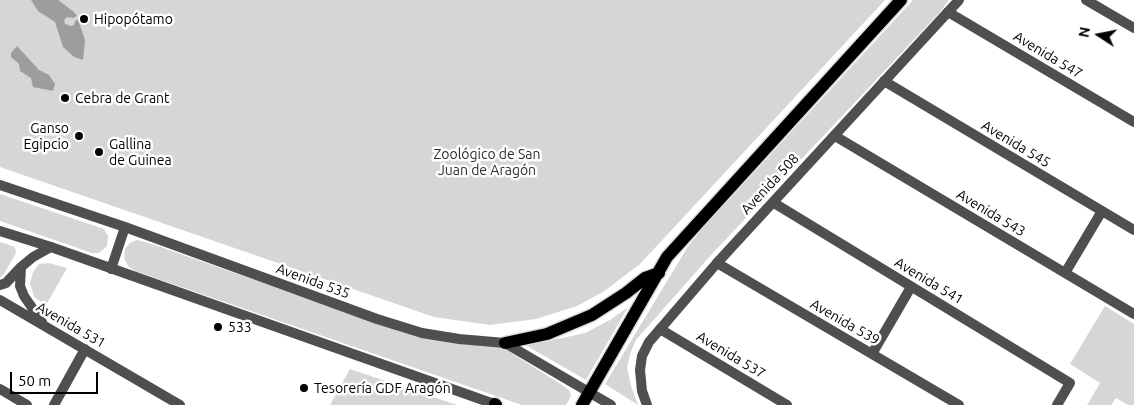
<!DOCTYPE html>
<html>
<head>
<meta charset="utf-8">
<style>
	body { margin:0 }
	#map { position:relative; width:1134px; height:405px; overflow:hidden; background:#fff; font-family:Ubuntu,sans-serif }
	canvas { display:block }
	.north { position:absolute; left:1074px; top:10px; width:50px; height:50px; -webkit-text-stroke:4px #fff; paint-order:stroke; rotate:281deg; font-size:14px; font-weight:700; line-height:20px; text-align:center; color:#000 }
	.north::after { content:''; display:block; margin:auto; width:18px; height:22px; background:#000; clip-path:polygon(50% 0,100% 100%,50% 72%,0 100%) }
	.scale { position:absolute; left:10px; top:372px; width:88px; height:22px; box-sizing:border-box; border:2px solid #000; border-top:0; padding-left:6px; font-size:15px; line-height:18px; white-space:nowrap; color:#000; -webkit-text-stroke:4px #fff; paint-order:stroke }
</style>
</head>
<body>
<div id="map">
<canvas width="1134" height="405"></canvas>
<div class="north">N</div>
<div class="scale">50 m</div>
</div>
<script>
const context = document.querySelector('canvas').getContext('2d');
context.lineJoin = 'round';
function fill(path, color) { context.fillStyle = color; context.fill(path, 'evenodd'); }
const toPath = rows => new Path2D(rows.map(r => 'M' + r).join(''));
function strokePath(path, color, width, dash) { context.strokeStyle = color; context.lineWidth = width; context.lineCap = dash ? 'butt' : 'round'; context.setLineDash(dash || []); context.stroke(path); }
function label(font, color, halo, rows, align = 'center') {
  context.font = font + ' Ubuntu,sans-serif'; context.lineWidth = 5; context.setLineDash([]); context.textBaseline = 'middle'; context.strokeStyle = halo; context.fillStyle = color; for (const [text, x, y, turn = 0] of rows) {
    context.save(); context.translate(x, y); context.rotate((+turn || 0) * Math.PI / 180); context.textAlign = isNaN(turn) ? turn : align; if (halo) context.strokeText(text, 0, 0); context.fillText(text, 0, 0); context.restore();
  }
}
fill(toPath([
	[0,0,885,0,640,264,603,292,577,306,536,319,490,325,434,317,0,167],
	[913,0,949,0,941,11,711,255,636,340,630,354,627,368,631,386,638,405,605,384,687,248,701,230],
	[0,194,104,229,108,236,107,246,99,253,92,253,0,221],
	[137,240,152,244,402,332,451,343,502,347,562,385,570,391,571,396,566,405,522,405,135,271,128,266,124,258,125,249,130,243],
	[0,242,15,247,16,253,5,272,0,278],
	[49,263,67,268,46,305,34,297,30,283,33,272,39,264],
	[1105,306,1134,324,1134,405,1128,405,1116,398,1111,405,1087,405,1100,383,1070,364],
	[628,307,586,380,522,343,558,339,585,333,610,320],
	[350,369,457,405,330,405]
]), '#d6d6d6');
fill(toPath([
	[31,0,58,0,74,12,77,16,73,18,67,17,64,20,65,24,71,26,74,25,75,21,78,19,85,40,83,60,74,57,63,47,55,22,38,11],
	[17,46,39,70,49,75,55,84,53,91,33,87,31,78,20,71,19,64,11,57,11,53]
]), '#9d9d9d');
const primary = toPath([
	[505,343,547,334,592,315,626,293,645,278,659,273],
	[495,404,496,405],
	[582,405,667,257,901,0]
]);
strokePath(primary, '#dbdbdb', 15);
strokePath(toPath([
	[1086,0,1134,28],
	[948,12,1134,122],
	[884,81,1134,230],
	[835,136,1134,314],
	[774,203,1070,383,1057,405],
	[717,263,959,405],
	[1065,273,1102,211],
	[0,285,6,283,21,267],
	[0,300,180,405],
	[42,322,24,296,20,286,21,267,33,257,51,247],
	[660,329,787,405],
	[872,354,911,287],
	[0,389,27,405],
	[54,405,85,349]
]), '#4f4f4f', 10);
strokePath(toPath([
	[0,185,125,227,377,319,422,333,459,339,505,343,611,405],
	[0,231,51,247,497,405],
	[111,269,125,227],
	[647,405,642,391,640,370,642,356,649,342,717,263,959,0]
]), '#4f4f4f', 10);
strokePath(primary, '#000', 12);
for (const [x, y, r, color] of [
	[84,19,5,"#000"],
	[65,98,5,"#000"],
	[79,136,5,"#000"],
	[99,152,5,"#000"],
	[218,327,5,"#000"],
	[304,388,5,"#000"]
]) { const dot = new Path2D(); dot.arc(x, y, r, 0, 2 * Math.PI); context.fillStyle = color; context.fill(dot); strokePath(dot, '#fff', 2); }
label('14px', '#000', '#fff', [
	["Hipopótamo",94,19],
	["Cebra de Grant",75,98],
	["Ganso",69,128,"right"],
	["Egipcio",69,144,"right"],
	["Gallina",109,144],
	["de Guinea",109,160],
	["533",228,327],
	["Tesorería GDF Aragón",314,388]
], 'left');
label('14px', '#000', '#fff', [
	["Avenida 547",1048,55,31],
	["Avenida 545",1016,144,31],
	["Avenida 508",770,184,-47],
	["Avenida 543",991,213,31],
	["Avenida 535",313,281,20],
	["Avenida 541",929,281,31],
	["Avenida 539",845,322,30],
	["Avenida 531",71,325,30],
	["Avenida 537",731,355,31]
]);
label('14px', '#2d2d2d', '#fff', [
	["Zoológico de San",487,154],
	["Juan de Aragón",487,170]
]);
</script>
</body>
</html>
